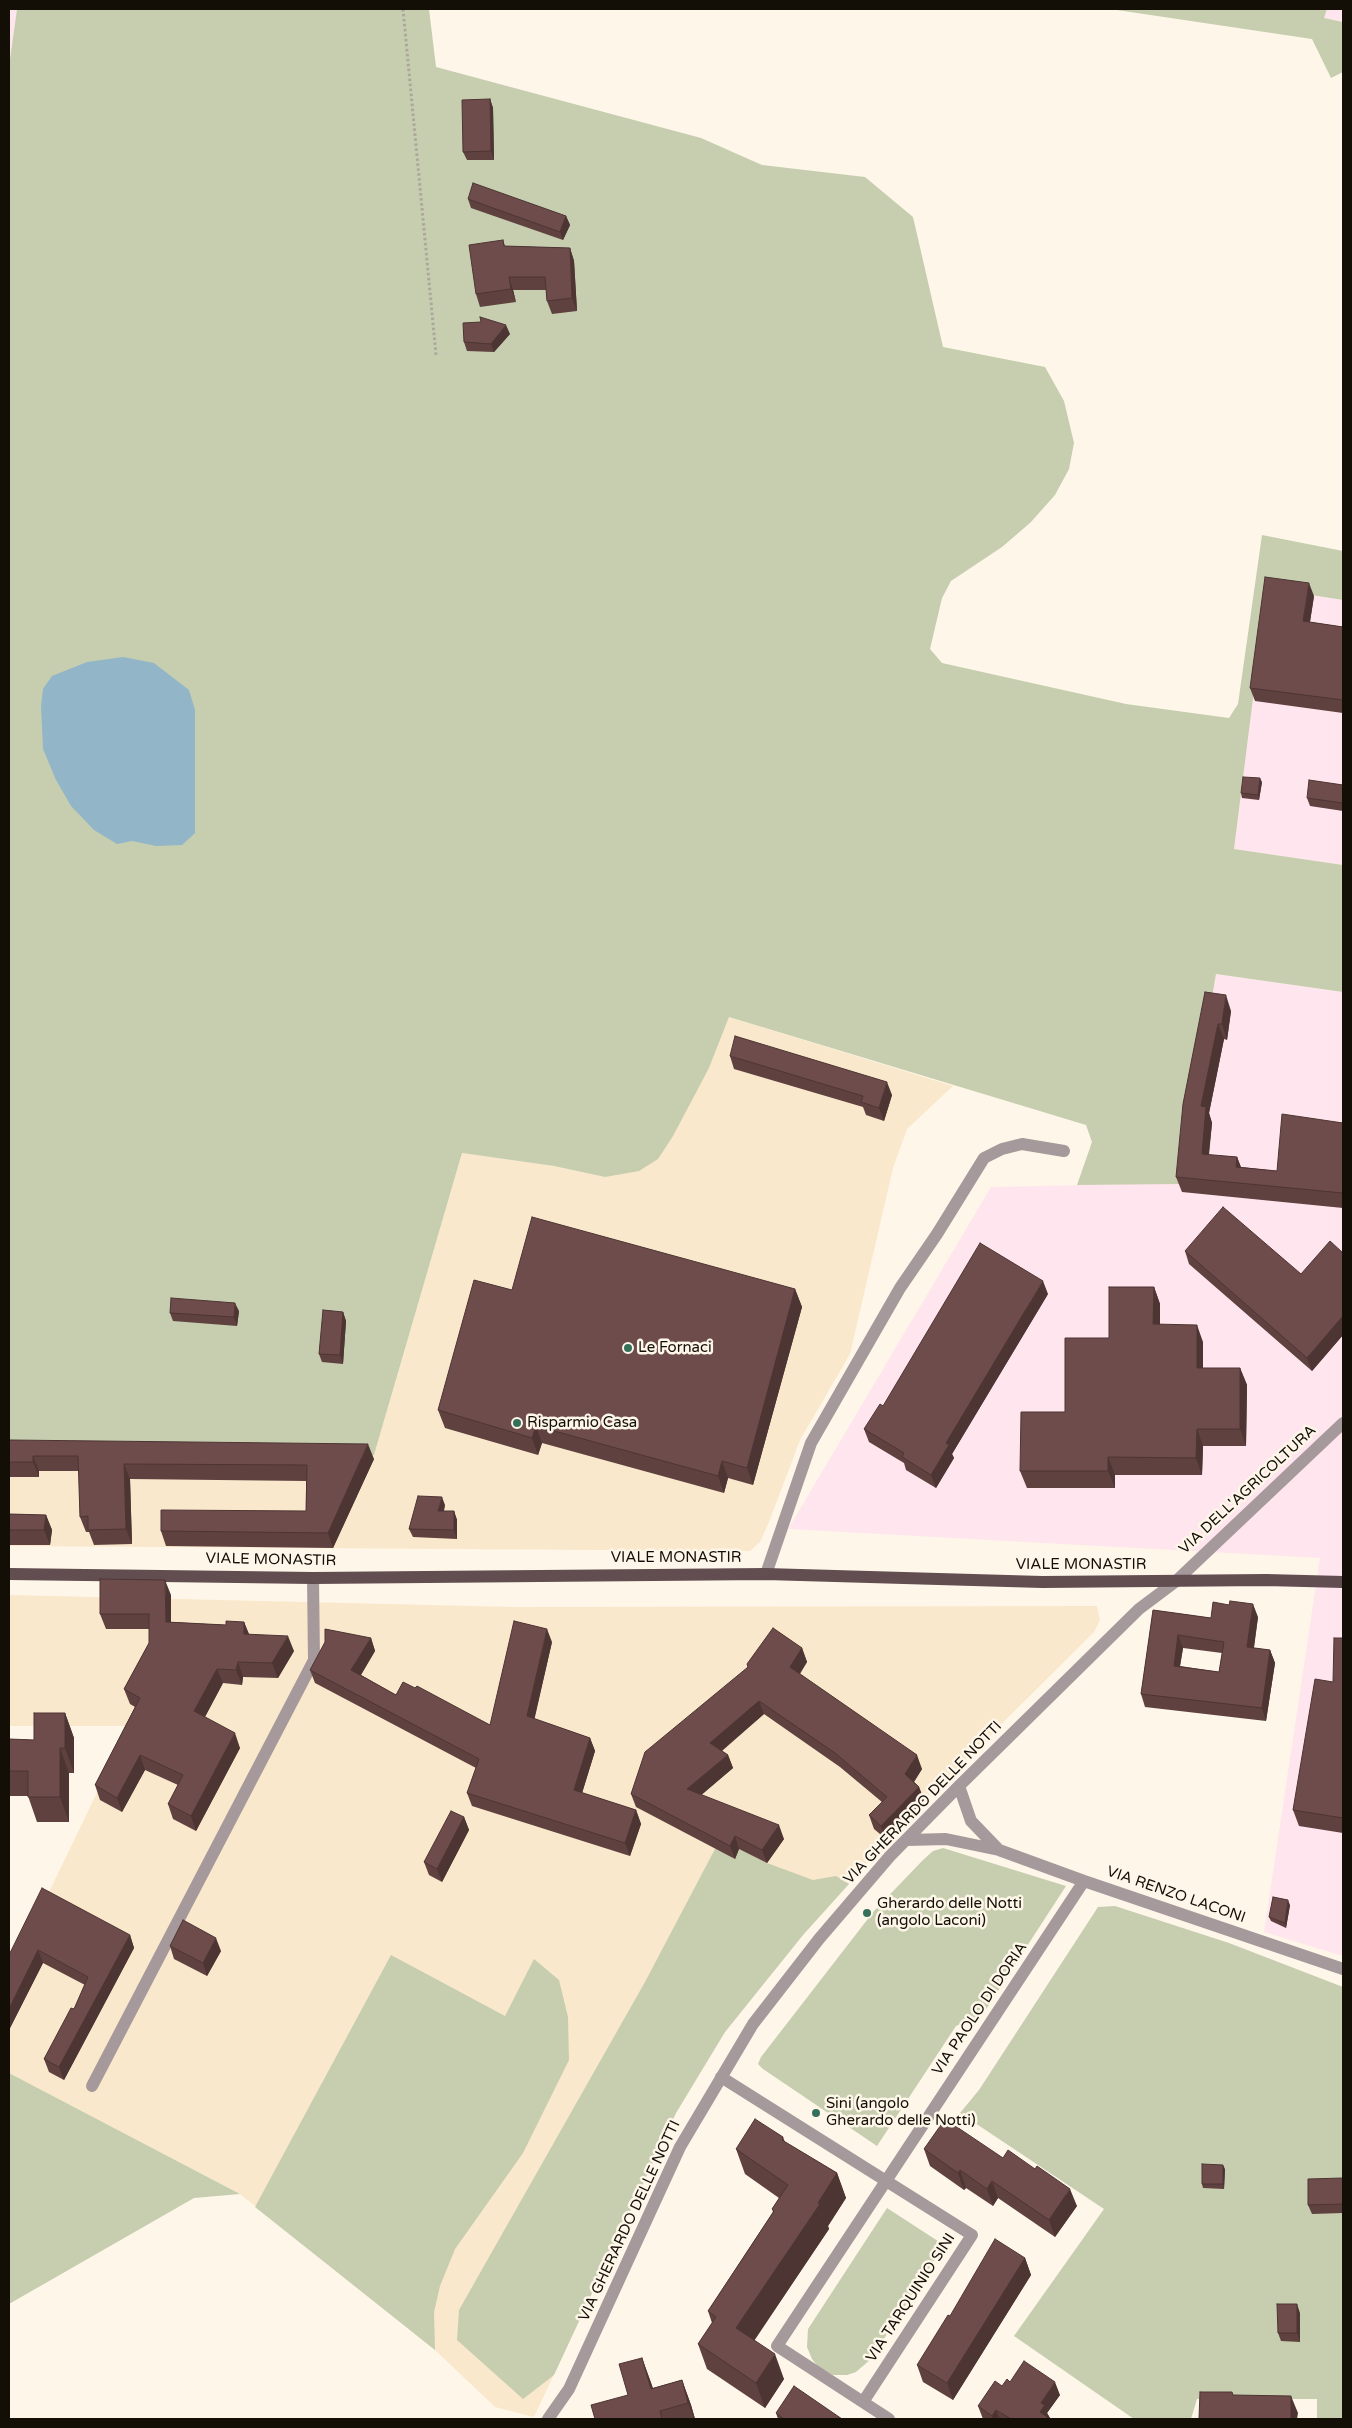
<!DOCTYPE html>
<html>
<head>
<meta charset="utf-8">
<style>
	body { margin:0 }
	#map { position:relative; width:1352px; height:2428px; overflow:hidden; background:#fef6e8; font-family:"Varela Round",sans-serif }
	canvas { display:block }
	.frame { position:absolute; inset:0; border:10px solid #130f07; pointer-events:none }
</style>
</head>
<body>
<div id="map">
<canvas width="1352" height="2428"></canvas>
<div class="frame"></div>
</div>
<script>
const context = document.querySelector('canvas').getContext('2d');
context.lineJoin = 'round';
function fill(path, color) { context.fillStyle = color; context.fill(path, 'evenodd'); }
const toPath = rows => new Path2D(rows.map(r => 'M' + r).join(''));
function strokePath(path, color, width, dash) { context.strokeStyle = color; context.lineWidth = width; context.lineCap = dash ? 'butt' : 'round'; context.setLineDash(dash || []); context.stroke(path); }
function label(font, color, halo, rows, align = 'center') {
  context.font = font + ' "Varela Round",sans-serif'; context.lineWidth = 5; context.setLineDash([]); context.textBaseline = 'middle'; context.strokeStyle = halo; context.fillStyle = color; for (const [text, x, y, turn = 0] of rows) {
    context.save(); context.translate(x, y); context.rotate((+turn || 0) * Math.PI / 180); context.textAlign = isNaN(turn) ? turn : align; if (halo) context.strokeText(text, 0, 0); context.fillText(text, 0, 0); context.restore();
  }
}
fill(toPath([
	[729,1017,953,1086,907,1129,893,1168,850,1354,800,1440,769,1522,760,1542,750,1551,9,1546,9,1451,374,1455,462,1153,554,1166,605,1177,658,1159,709,1068],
	[9,1595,513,1607,1097,1606,1100,1620,1094,1632,920,1805,803,1935,725,2032,676,2113,534,2417,495,2407,435,2350,240,2194,9,2073,9,1967,52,1886,129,1726,9,1726]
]), '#f9e8cb');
fill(toPath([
	[9,9,17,9,9,66],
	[1327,9,1343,9,1343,22,1324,18],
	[1267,588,1343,600,1343,865,1234,849],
	[1216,974,1343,992,1343,1956,1264,1932,1320,1558,788,1529,991,1187,1180,1183]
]), '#ffe5ee');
fill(toPath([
	[17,9,429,9,436,67,701,138,762,165,865,177,913,217,943,347,1045,367,1064,401,1074,443,1069,469,1055,495,1031,522,1002,547,951,581,942,598,930,649,942,663,1126,704,1229,718,1238,704,1262,535,1343,551,1343,600,1267,588,1234,849,1343,865,1343,992,1216,974,1180,1184,1077,1185,1092,1142,1086,1125,729,1017,709,1068,673,1136,658,1159,639,1171,605,1177,554,1166,462,1153,374,1455,9,1455,9,66],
	[1110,9,1327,9,1324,18,1343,22,1343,72,1331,78,1312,39],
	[943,1848,1066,1886,983,2014,956,2026,877,2146,763,2069,758,2064,761,2057,874,1911,923,1860,933,1851],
	[715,1849,739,1849,767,1863,813,1880,836,1876,849,1884,803,1935,725,2032,676,2113,554,2375,523,2399,457,2340,459,2310,645,1982],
	[1115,1906,1229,1943,1343,1987,1343,2419,1317,2419,1317,2399,1197,2399,1191,2419,1134,2419,1014,2336,1104,2209,960,2113,979,2090,1098,1907],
	[391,1955,505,2016,534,1959,559,1980,568,2017,569,2060,523,2153,455,2249,440,2286,434,2312,435,2350,255,2207],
	[9,2073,240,2194,194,2198,9,2304],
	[887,2208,944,2245,871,2359,856,2372,847,2375,833,2375,819,2368,812,2359,807,2347,808,2329]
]), '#c6ceaf');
fill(toPath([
	[123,657,154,663,189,690,195,710,195,833,182,845,156,846,132,841,117,844,94,830,71,806,56,780,43,749,41,706,43,689,52,676,87,662]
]), '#92b6c8');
strokePath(toPath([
	[403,9,436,355]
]), '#ada69a', 3, [2.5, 2.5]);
strokePath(toPath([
	[766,1574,811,1443,900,1288,937,1234,984,1158,1002,1149,1022,1144,1064,1151],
	[959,1786,971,1821,997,1848],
	[907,1840,946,1839,999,1850,1084,1881,1343,1969],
	[721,2077,972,2235,863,2402],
	[92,2086,314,1660,313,1578],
	[548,2419,569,2389,680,2147,753,2024,819,1939,890,1856,959,1786,1139,1609,1175,1582,1343,1423],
	[889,2419,777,2346,1084,1881]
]), '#a5999b', 12);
strokePath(toPath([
	[9,1574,313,1578,766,1574,1042,1582,1266,1580,1343,1582]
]), '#624e51', 12);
fill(toPath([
	[490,99,493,108,494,160,467,160,463,152],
	[468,199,566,216,570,225,563,240,471,208],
	[503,240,505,246,570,248,574,261,577,311,552,314,547,301,546,290,513,290,516,302,480,307,476,294],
	[510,334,494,352,467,351,464,342],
	[1314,596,1310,622,1343,627,1343,713,1255,701,1250,688],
	[1262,782,1259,800,1242,798,1241,793],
	[1343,785,1343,811,1310,806,1307,798],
	[1205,992,1231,1011,1227,1040,1224,1039,1209,1113,1212,1123,1209,1155,1237,1157,1241,1167,1277,1171,1343,1123,1343,1208,1182,1192,1176,1177],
	[730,1056,892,1095,884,1121,866,1115,863,1107,734,1069],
	[1185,1251,1301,1274,1343,1253,1343,1335,1312,1371,1189,1264],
	[1154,1287,1160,1304,1160,1324,1203,1342,1203,1368,1240,1368,1247,1385,1246,1446,1203,1446,1202,1475,1115,1475,1115,1488,1027,1488,1020,1471,1065,1412,1109,1338],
	[795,1289,802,1307,753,1485,728,1478,724,1493,542,1443,538,1455,445,1428,438,1410,512,1290],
	[1048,1294,952,1454,954,1458,936,1488,906,1470,904,1463,869,1442,864,1429,883,1406],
	[239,1311,237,1326,173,1321,170,1313],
	[343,1312,346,1321,343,1364,322,1362,319,1354],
	[9,1440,374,1459,333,1548,166,1546,161,1531,306,1511,306,1481,130,1479,132,1544,94,1545,89,1532,86,1532,80,1517,79,1471,39,1471,39,1477,9,1477],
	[445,1505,444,1511,454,1511,457,1520,457,1539,413,1537,409,1529],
	[9,1514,46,1515,52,1530,50,1545,9,1545],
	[171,1595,171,1622,226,1625,244,1622,249,1634,294,1651,278,1678,243,1677,242,1685,223,1683,205,1717,240,1748,196,1831,173,1819,168,1804,178,1785,145,1770,122,1812,100,1800,95,1785,135,1707,130,1704,124,1689,149,1643,149,1629,106,1629,100,1614],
	[1153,1610,1211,1618,1258,1617,1254,1648,1270,1650,1275,1663,1266,1721,1145,1707,1141,1694],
	[1183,1648,1222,1653,1219,1672,1180,1666],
	[371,1638,375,1651,361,1675,396,1695,415,1688,490,1725,552,1642,534,1719,590,1738,595,1751,582,1793,636,1810,641,1824,630,1856,472,1806,467,1793,476,1768,315,1683,310,1670],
	[1343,1638,1343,1833,1299,1826,1293,1810,1333,1682],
	[802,1648,807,1662,800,1674,922,1769,914,1782,919,1787,924,1800,886,1839,874,1829,869,1815,882,1802,840,1767,764,1714,722,1751,728,1755,733,1768,701,1795,784,1839,767,1863,739,1849,735,1859,636,1807,631,1794],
	[65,1713,74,1738,74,1773,69,1773,69,1822,37,1822,28,1796,9,1796,9,1739,34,1740],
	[464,1817,469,1830,442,1882,429,1875,424,1862],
	[1290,1905,1286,1928,1271,1921,1269,1917],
	[130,1935,134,1948,64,2080,49,2072,44,2059,74,2009,85,1985,43,1963,9,2030,9,1955],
	[170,1946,221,1951,207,1976,174,1959],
	[783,2137,785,2142,837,2173,846,2198,828,2226,829,2229,754,2340,784,2379,765,2408,707,2369,698,2344,712,2323,708,2311,773,2212,772,2209,779,2198,745,2174,736,2149],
	[924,2149,1003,2158,1035,2169,1077,2206,1055,2237,998,2198,993,2206,966,2188,964,2190,930,2166],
	[1225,2169,1224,2189,1203,2188,1202,2184],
	[1343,2178,1343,2213,1312,2214,1308,2205],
	[1025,2258,1031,2275,953,2400,923,2382,917,2365],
	[1300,2313,1300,2342,1281,2341,1278,2333],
	[642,2358,653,2388,682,2380,691,2405,695,2419,595,2419,628,2395],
	[1010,2382,1060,2395,1047,2413,1050,2418,1049,2419,983,2419,978,2406,1002,2386],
	[776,2413,842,2419,778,2419]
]), '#5f4140');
fill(toPath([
	[490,99,493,108,494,160,491,151],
	[566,216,570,225,563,240,560,232],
	[570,248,574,261,577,311,572,298],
	[509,277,513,290,516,302,511,289],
	[506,325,510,334,494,352,491,344],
	[1309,583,1314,596,1308,634,1303,621],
	[1260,778,1262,782,1259,800,1258,795],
	[1226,995,1231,1011,1227,1040,1222,1024],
	[1218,1024,1224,1039,1209,1113,1212,1123,1207,1170,1202,1154,1201,1106],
	[887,1082,892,1095,884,1121,879,1108],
	[1237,1157,1243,1173,1236,1167],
	[1043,1281,1048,1294,952,1454,954,1458,936,1488,931,1475,946,1443],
	[1154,1287,1160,1304,1160,1341,1153,1324],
	[795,1289,802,1307,753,1485,747,1468],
	[235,1303,239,1311,237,1326,234,1317],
	[343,1312,346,1321,343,1364,340,1355],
	[1343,1316,1343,1335,1312,1371,1307,1358],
	[1197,1325,1203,1342,1203,1385,1197,1368],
	[1240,1368,1247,1385,1246,1446,1240,1429],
	[536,1426,542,1443,538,1455,532,1438],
	[1197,1429,1203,1446,1202,1475,1196,1458],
	[368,1444,374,1459,333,1548,328,1533],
	[33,1456,39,1471,39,1477,33,1462],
	[1108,1457,1115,1475,1115,1488,1108,1471],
	[722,1461,728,1478,724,1493,718,1476],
	[124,1464,130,1479,132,1544,126,1529],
	[442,1497,445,1505,441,1520,438,1511],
	[454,1511,457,1520,457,1539,454,1530],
	[46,1515,52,1530,50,1545,44,1530],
	[165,1580,171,1595,171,1637,166,1622],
	[1253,1604,1258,1617,1252,1660,1247,1647],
	[244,1622,250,1637,244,1634],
	[547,1629,552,1642,532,1730,527,1716],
	[1178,1635,1183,1648,1178,1678,1174,1666],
	[288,1636,294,1651,278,1678,272,1663],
	[371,1638,375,1651,356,1683,351,1670],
	[802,1648,807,1662,795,1680,790,1667],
	[1270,1650,1275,1663,1266,1721,1262,1708],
	[238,1662,243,1677,242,1685,236,1670],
	[217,1669,223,1683,200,1726,194,1711],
	[759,1701,764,1714,715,1756,710,1743],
	[65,1713,74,1738,74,1773,65,1748],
	[235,1733,240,1748,196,1831,191,1816],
	[590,1738,595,1751,579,1803,574,1790],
	[60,1748,69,1773,69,1822,60,1797],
	[140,1755,145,1770,122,1812,117,1798],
	[728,1755,733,1768,692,1803,687,1789],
	[917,1755,922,1769,910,1788,905,1774],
	[919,1787,924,1800,886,1839,881,1826],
	[636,1810,641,1824,630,1856,625,1843],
	[464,1817,469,1830,442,1882,437,1869],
	[779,1825,784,1839,767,1863,762,1850],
	[735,1836,739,1849,735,1859,730,1846],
	[1288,1900,1290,1905,1286,1928,1285,1923],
	[130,1935,134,1948,64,2080,59,2067],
	[216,1938,221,1951,207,1976,203,1963],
	[38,1950,43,1963,9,2030,9,2009],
	[1223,2165,1225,2169,1224,2189,1223,2184],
	[960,2170,966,2188,964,2190,958,2173],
	[837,2173,846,2198,828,2226,829,2229,746,2353,736,2328],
	[992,2181,998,2198,993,2206,987,2189],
	[1070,2189,1077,2206,1055,2237,1049,2220],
	[1025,2258,1031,2275,953,2400,947,2383],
	[1297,2304,1300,2313,1300,2342,1297,2333],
	[775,2354,784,2379,765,2408,756,2383],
	[642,2358,651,2383,660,2414,651,2389],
	[682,2380,691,2405,695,2419,694,2419,688,2403],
	[1055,2382,1060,2395,1047,2413,1050,2418,1049,2419,1042,2419,1040,2412,1041,2403],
	[1291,2396,1298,2413,1297,2419,1291,2419],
	[996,2410,1000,2419,993,2419,992,2416]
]), '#4d3534');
const building = toPath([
	[490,99,491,151,463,152,462,100,490,99],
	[473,183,566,216,560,232,468,199,473,183],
	[503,240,504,246,570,248,572,298,547,301,545,277,509,277,511,289,476,294,469,245,503,240],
	[480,317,506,325,491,344,464,342,463,323,481,322,480,317],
	[1265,577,1309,583,1303,621,1343,627,1343,700,1250,688,1265,577],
	[1243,777,1260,778,1258,795,1241,793,1243,777],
	[1309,780,1343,785,1343,803,1307,798,1309,780],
	[1205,992,1226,995,1222,1024,1218,1024,1201,1106,1206,1107,1202,1154,1237,1157,1236,1167,1277,1171,1282,1114,1343,1123,1343,1193,1176,1177,1183,1104,1205,992],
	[735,1036,887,1082,879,1108,861,1102,863,1096,730,1056,735,1036],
	[1223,1207,1301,1274,1330,1241,1343,1253,1343,1316,1307,1358,1185,1251,1223,1207],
	[532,1217,795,1289,747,1468,722,1461,718,1476,536,1426,532,1438,438,1410,474,1280,512,1290,532,1217],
	[980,1243,1043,1281,946,1443,949,1445,931,1475,902,1457,904,1453,864,1429,880,1404,883,1406,980,1243],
	[1109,1287,1154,1287,1153,1324,1197,1325,1197,1368,1240,1368,1240,1429,1197,1429,1196,1458,1108,1457,1108,1471,1020,1471,1021,1412,1065,1412,1065,1338,1109,1338,1109,1287],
	[171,1298,235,1303,234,1317,170,1313,171,1298],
	[323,1310,343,1312,340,1355,319,1354,323,1310],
	[9,1440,368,1444,328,1533,161,1531,161,1510,306,1511,307,1465,124,1464,126,1529,88,1530,88,1516,80,1517,78,1456,33,1456,33,1462,9,1462,9,1440],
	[418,1496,442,1497,438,1511,454,1511,454,1530,409,1529,418,1496],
	[9,1514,46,1515,44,1530,9,1530,9,1514],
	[100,1579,165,1580,166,1622,226,1625,226,1621,244,1622,244,1634,288,1636,272,1663,238,1662,236,1670,217,1669,194,1711,235,1733,191,1816,168,1804,183,1775,140,1755,117,1798,95,1785,140,1698,124,1689,149,1643,149,1614,100,1614,100,1579],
	[1230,1601,1253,1604,1247,1647,1270,1650,1262,1708,1141,1694,1153,1610,1211,1618,1213,1602,1229,1605,1230,1601],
	[1178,1635,1224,1642,1219,1672,1174,1666,1178,1635],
	[514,1621,547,1629,527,1716,590,1738,574,1790,636,1810,625,1843,467,1793,479,1759,310,1670,325,1642,325,1629,371,1638,351,1670,396,1695,403,1682,415,1688,417,1686,490,1725,514,1621],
	[773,1628,802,1648,790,1667,917,1755,905,1774,919,1787,881,1826,869,1815,887,1797,835,1753,759,1701,710,1743,728,1755,687,1789,779,1825,762,1850,735,1836,730,1846,631,1794,645,1752,748,1667,747,1664,773,1628],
	[1334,1638,1343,1638,1343,1818,1293,1810,1315,1679,1333,1682,1334,1638],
	[34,1713,65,1713,65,1748,60,1748,60,1797,28,1797,28,1771,9,1771,9,1739,34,1740,34,1713],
	[451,1811,464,1817,437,1869,424,1862,451,1811],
	[42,1888,130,1935,59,2067,44,2059,71,2008,74,2009,88,1977,38,1950,9,2009,9,1955,42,1888],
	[1273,1897,1288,1900,1285,1923,1269,1917,1273,1897],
	[183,1920,216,1938,203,1963,170,1946,183,1920],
	[755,2119,783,2137,782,2140,837,2173,818,2203,820,2204,736,2328,775,2354,756,2383,698,2344,716,2317,708,2311,774,2211,772,2209,788,2185,736,2149,755,2119],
	[945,2119,1003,2158,1008,2150,1035,2169,1037,2166,1070,2189,1049,2220,992,2181,987,2189,960,2170,958,2173,924,2149,945,2119],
	[1202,2164,1223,2165,1223,2184,1202,2184,1202,2164],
	[1343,2178,1343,2204,1308,2205,1308,2179,1343,2178],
	[995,2239,1025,2258,947,2383,917,2365,948,2315,950,2316,995,2239],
	[1277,2304,1297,2304,1297,2333,1278,2333,1277,2304],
	[642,2358,651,2389,682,2380,688,2403,660,2411,662,2419,595,2419,591,2405,628,2395,619,2364,642,2358],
	[1024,2361,1055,2382,1041,2403,1045,2405,1040,2412,1047,2417,1046,2419,1011,2419,996,2410,992,2416,978,2406,995,2381,1002,2386,1007,2379,1010,2382,1024,2361],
	[794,2386,842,2419,784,2419,776,2413,794,2386],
	[1200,2392,1232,2392,1233,2395,1291,2396,1291,2419,1199,2419,1200,2392]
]);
fill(building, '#6e4c4b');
strokePath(building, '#4d3534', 1);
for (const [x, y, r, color] of [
	[628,1348,5,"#35705b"],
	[517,1423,5,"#35705b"],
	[867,1913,5,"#35705b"],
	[816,2113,5,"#35705b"]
]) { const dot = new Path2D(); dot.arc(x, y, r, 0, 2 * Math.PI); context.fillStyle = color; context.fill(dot); strokePath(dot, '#fef6e8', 2); }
label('15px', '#130f07', '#fef6e8', [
	["Le Fornaci",638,1348],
	["Risparmio Casa",527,1423],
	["Gherardo delle Notti",877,1904],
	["(angolo Laconi)",877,1921],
	["Sini (angolo",826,2104],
	["Gherardo delle Notti)",826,2121]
], 'left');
label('15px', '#130f07', '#fef6e8', [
	["VIA DELL'AGRICOLTURA",1248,1490,-43],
	["VIALE MONASTIR",676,1558],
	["VIALE MONASTIR",271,1560,1],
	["VIALE MONASTIR",1081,1565],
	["VIA GHERARDO DELLE NOTTI",923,1803,-46],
	["VIA RENZO LACONI",1176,1895,19],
	["VIA PAOLO DI DORIA",980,2009,-56],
	["VIA GHERARDO DELLE NOTTI",630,2221,-65],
	["VIA TARQUINIO SINI",911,2298,-57]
]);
</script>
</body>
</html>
